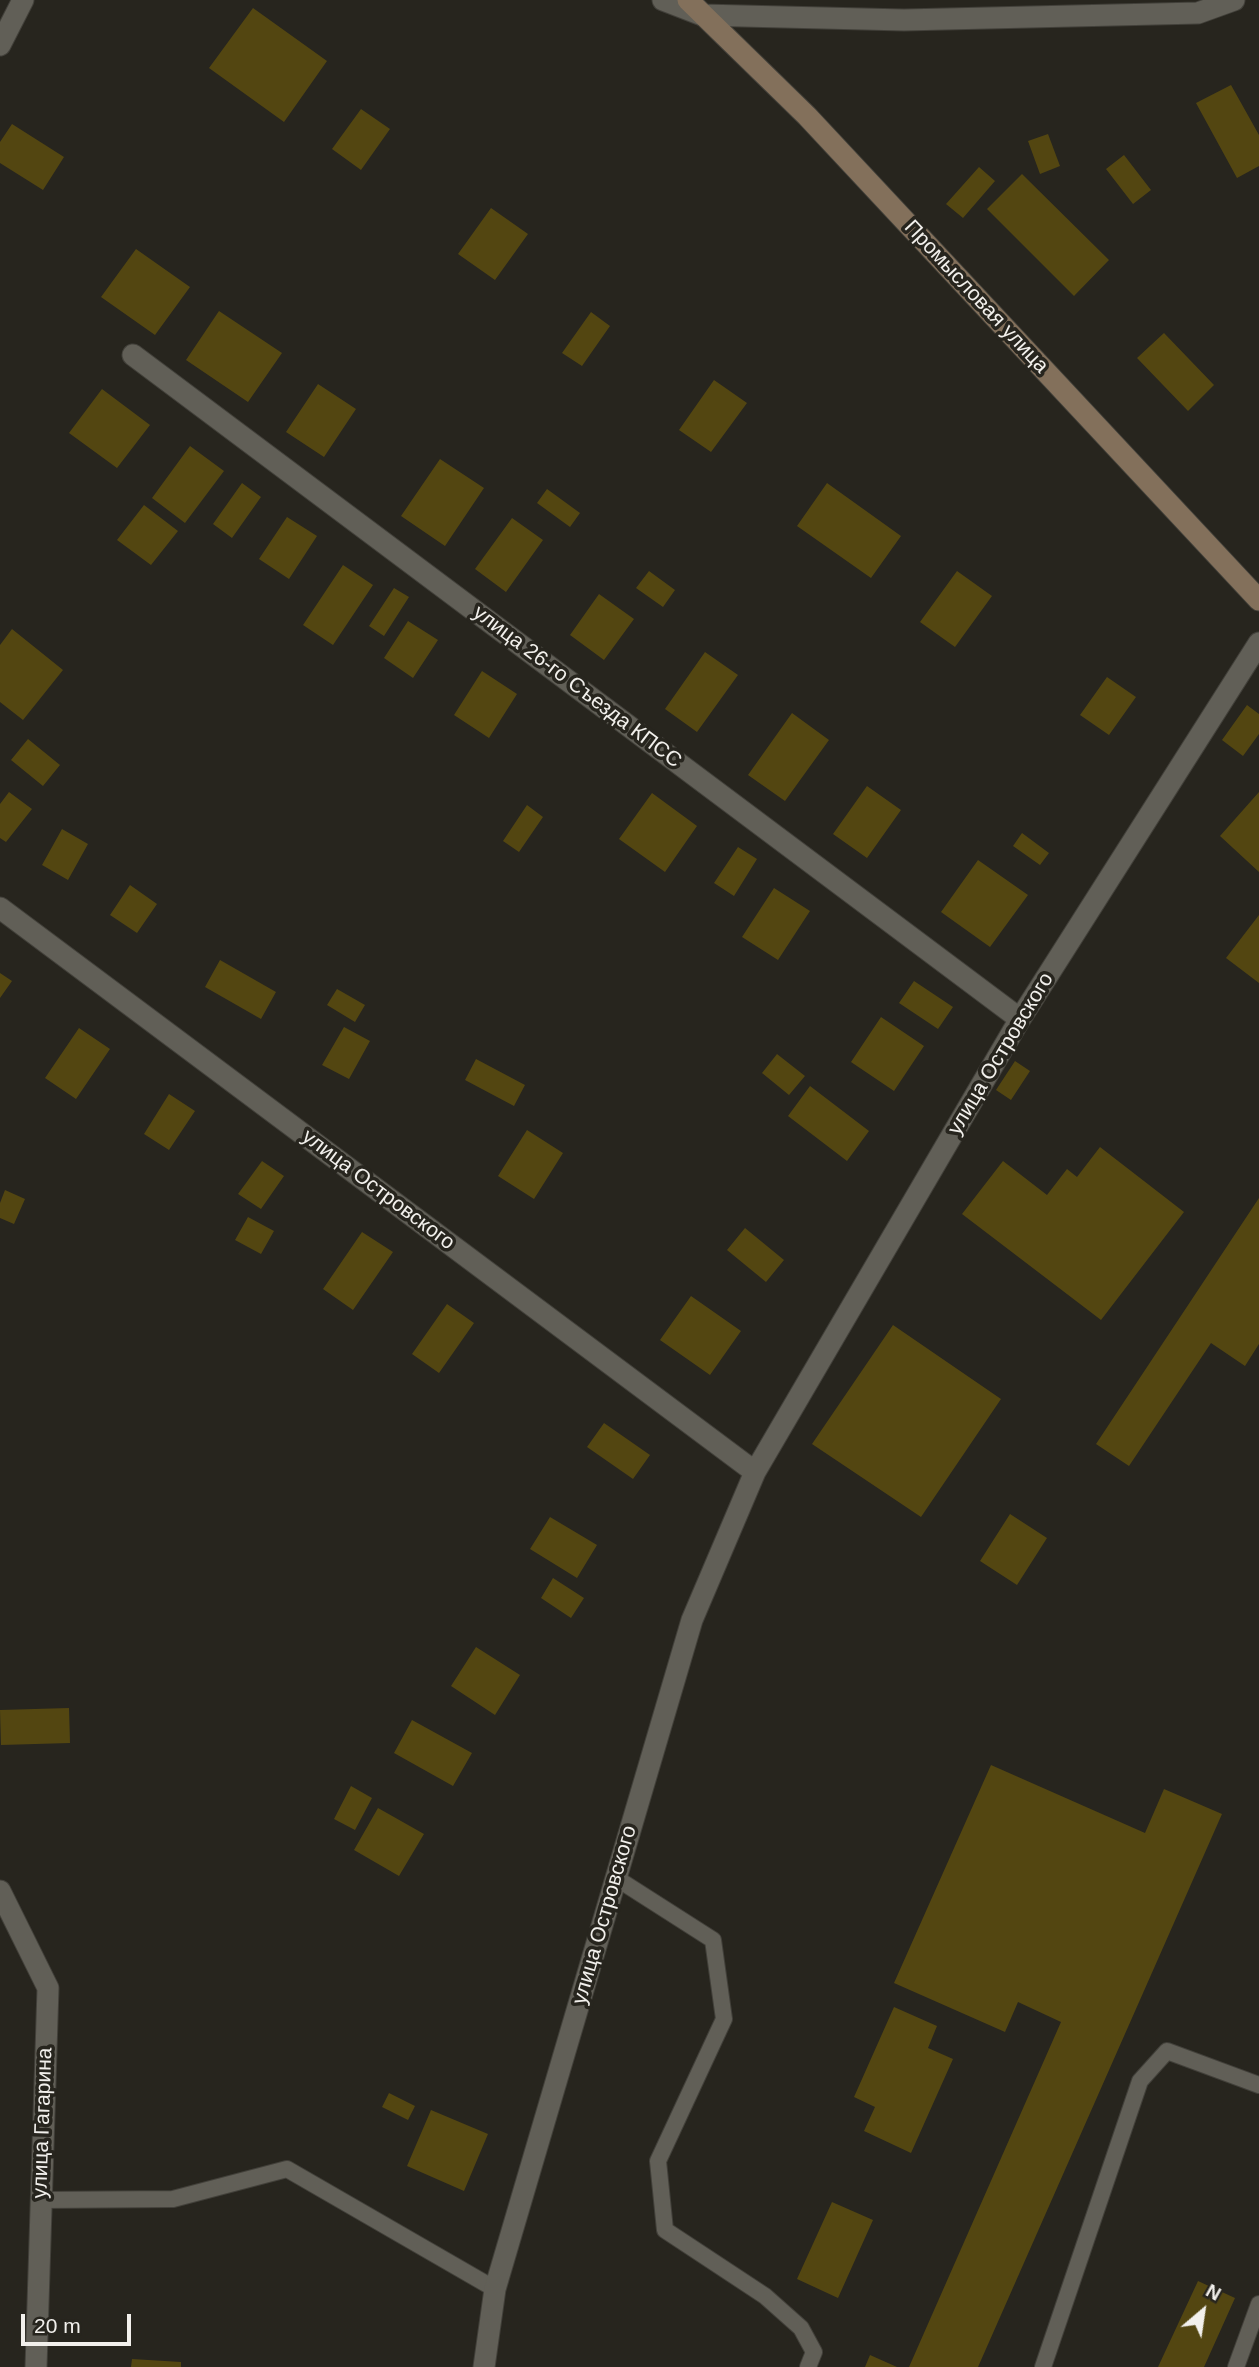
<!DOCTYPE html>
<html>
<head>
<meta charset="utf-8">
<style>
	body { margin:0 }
	#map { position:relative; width:1259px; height:2367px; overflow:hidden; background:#27251e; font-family:Arial,sans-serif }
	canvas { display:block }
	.north { position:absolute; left:1168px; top:2276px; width:70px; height:70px; -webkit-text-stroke:5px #27251e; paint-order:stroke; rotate:29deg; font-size:19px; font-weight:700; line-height:28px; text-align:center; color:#f2f0ec }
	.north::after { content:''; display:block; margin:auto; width:24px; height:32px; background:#f2f0ec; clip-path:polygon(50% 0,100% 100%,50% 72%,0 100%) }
	.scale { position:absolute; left:21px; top:2314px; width:110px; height:32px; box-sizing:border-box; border:4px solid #f2f0ec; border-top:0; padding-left:9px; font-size:21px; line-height:24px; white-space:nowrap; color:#f2f0ec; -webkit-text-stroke:5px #27251e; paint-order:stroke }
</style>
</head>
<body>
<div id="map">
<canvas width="1259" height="2367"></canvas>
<div class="north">N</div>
<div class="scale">20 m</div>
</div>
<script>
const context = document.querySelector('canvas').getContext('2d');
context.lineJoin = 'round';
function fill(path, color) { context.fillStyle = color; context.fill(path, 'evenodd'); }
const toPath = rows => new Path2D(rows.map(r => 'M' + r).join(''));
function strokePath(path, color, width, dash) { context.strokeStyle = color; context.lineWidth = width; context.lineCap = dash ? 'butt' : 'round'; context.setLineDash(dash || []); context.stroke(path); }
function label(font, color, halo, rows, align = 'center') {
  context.font = font + ' Arial,sans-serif'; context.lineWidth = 7; context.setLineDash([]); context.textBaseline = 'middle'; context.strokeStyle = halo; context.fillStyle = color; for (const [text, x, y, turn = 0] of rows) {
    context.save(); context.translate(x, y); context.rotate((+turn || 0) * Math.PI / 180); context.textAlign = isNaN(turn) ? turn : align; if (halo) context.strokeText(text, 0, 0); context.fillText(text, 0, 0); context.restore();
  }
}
fill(toPath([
	[253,8,327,61,284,122,209,68],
	[1231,85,1259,135,1259,166,1237,178,1196,103],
	[361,109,390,129,361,170,332,149],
	[12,124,64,157,43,190,0,163,0,142],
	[1048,134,1060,166,1040,174,1028,141],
	[1124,155,1151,190,1133,204,1106,169],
	[979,167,995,181,963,218,946,204],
	[1022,174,1109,260,1074,296,987,209],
	[491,208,528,234,495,280,458,254],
	[136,249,190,287,155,335,101,297],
	[219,311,282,353,248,402,186,360],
	[591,312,610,326,582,366,562,353],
	[1164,333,1214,385,1188,411,1137,358],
	[714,380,747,403,711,452,679,430],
	[318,384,356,409,324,457,286,432],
	[102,389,150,425,117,468,69,433],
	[190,446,224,471,185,523,152,498],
	[440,459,484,488,445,546,401,516],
	[242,483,261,497,232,538,213,524],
	[827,483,901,536,871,578,797,526],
	[547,489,580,513,570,527,537,503],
	[144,505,178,531,151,565,117,540],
	[287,517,317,536,289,579,259,559],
	[512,518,543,540,506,592,475,569],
	[343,565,373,585,333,645,303,625],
	[649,571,675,590,663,607,636,588],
	[957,571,992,596,955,647,920,622],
	[394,588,409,597,384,636,369,626],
	[599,594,634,619,604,660,570,635],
	[408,621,438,640,413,678,384,658],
	[12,629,63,670,23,720,0,702,0,645],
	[705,652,738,675,697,732,665,709],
	[482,671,517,694,489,738,454,715],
	[1107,677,1136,697,1109,735,1080,715],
	[1247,705,1259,714,1259,734,1243,756,1222,740],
	[792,713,829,740,785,801,748,775],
	[28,739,60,765,43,786,11,760],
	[867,786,901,810,867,858,833,834],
	[9,792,32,809,6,842,0,838,0,804],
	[1259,792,1259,872,1220,836],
	[652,793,697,826,665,872,619,839],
	[527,805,543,817,519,852,503,841],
	[62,829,88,844,68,880,42,865],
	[1022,833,1049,853,1040,865,1013,846],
	[738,847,757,859,734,896,714,883],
	[978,860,1028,895,990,947,941,912],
	[130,885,157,904,137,933,110,915],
	[774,888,810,911,778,960,742,937],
	[1259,915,1259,983,1226,958],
	[220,960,276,992,261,1019,205,987],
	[0,973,12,981,0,998],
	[914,981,953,1007,938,1029,899,1003],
	[337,989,365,1005,355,1022,327,1005],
	[881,1017,924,1046,894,1091,851,1062],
	[344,1027,370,1041,349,1079,322,1065],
	[79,1028,110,1049,76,1099,45,1078],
	[777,1054,805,1076,789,1095,762,1073],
	[476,1059,525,1085,514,1106,465,1080],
	[1015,1061,1030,1071,1011,1100,996,1090],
	[810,1086,869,1131,847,1161,788,1116],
	[169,1094,195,1111,169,1150,144,1134],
	[527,1130,563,1153,534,1199,498,1176],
	[1100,1147,1184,1212,1101,1320,962,1214,1003,1161,1047,1195,1067,1169,1077,1177],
	[262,1161,284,1176,261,1209,238,1194],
	[5,1190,25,1199,14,1224,0,1218,0,1203],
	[1259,1198,1259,1344,1245,1366,1211,1343,1129,1466,1096,1444],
	[248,1217,274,1231,261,1254,235,1240],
	[745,1228,784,1260,766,1282,727,1250],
	[362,1232,393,1252,353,1310,323,1289],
	[691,1296,741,1331,710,1375,660,1340],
	[447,1304,474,1323,439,1373,412,1354],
	[893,1325,1001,1399,921,1517,812,1444],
	[604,1423,650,1455,633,1479,587,1447],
	[1010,1514,1047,1538,1017,1585,980,1561],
	[550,1517,597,1545,577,1578,530,1549],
	[553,1578,584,1598,571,1618,541,1598],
	[476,1647,520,1675,495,1715,451,1686],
	[69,1708,70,1743,1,1745,0,1710],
	[412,1720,472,1753,453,1786,394,1753],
	[991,1765,1145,1833,1164,1789,1222,1814,978,2367,909,2367,1061,2022,1018,2002,1005,2032,894,1983],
	[351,1786,372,1798,355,1830,334,1819],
	[378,1808,424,1834,399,1876,354,1850],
	[894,2007,937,2026,928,2048,953,2059,911,2153,864,2131,875,2107,854,2097],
	[389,2093,415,2106,408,2120,382,2107],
	[431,2110,488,2134,464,2191,407,2166],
	[832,2202,873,2220,838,2298,797,2279],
	[1198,2281,1235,2298,1204,2367,1158,2367],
	[870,2355,897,2367,865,2367],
	[132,2359,181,2362,181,2367,131,2367]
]), '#534611');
const lane = toPath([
	[616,1878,713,1940,724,2019,658,2161,665,2230,765,2296,801,2328,814,2352,808,2367],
	[40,2200,173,2199,287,2169,495,2289],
	[1043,2367,1140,2081,1167,2051,1259,2085],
	[1236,2367,1259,2304]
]);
const street = toPath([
	[663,0,702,15,904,20,1198,13,1234,0],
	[0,45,23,0],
	[133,355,1020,1019],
	[0,908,755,1472],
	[0,1891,48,1988,36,2367],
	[484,2367,495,2289,692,1620,755,1472,1020,1019,1259,643]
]);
const secondary = toPath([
	[688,0,807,116,1259,600]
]);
strokePath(lane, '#42403a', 18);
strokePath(street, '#42403a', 23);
strokePath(secondary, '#42403a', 23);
strokePath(lane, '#615f57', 16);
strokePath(street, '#615f57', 21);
strokePath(secondary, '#83705b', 21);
label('21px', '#f2f0ec', '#27251e', [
	["Промысловая улица",976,297,47],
	["улица 26-го Съезда КПСС",577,687,37],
	["улица Островского",1001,1054,-59],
	["улица Островского",378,1190,37],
	["улица Островского",605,1915,-74],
	["улица Гагарина",43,2123,-88]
]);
</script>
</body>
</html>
